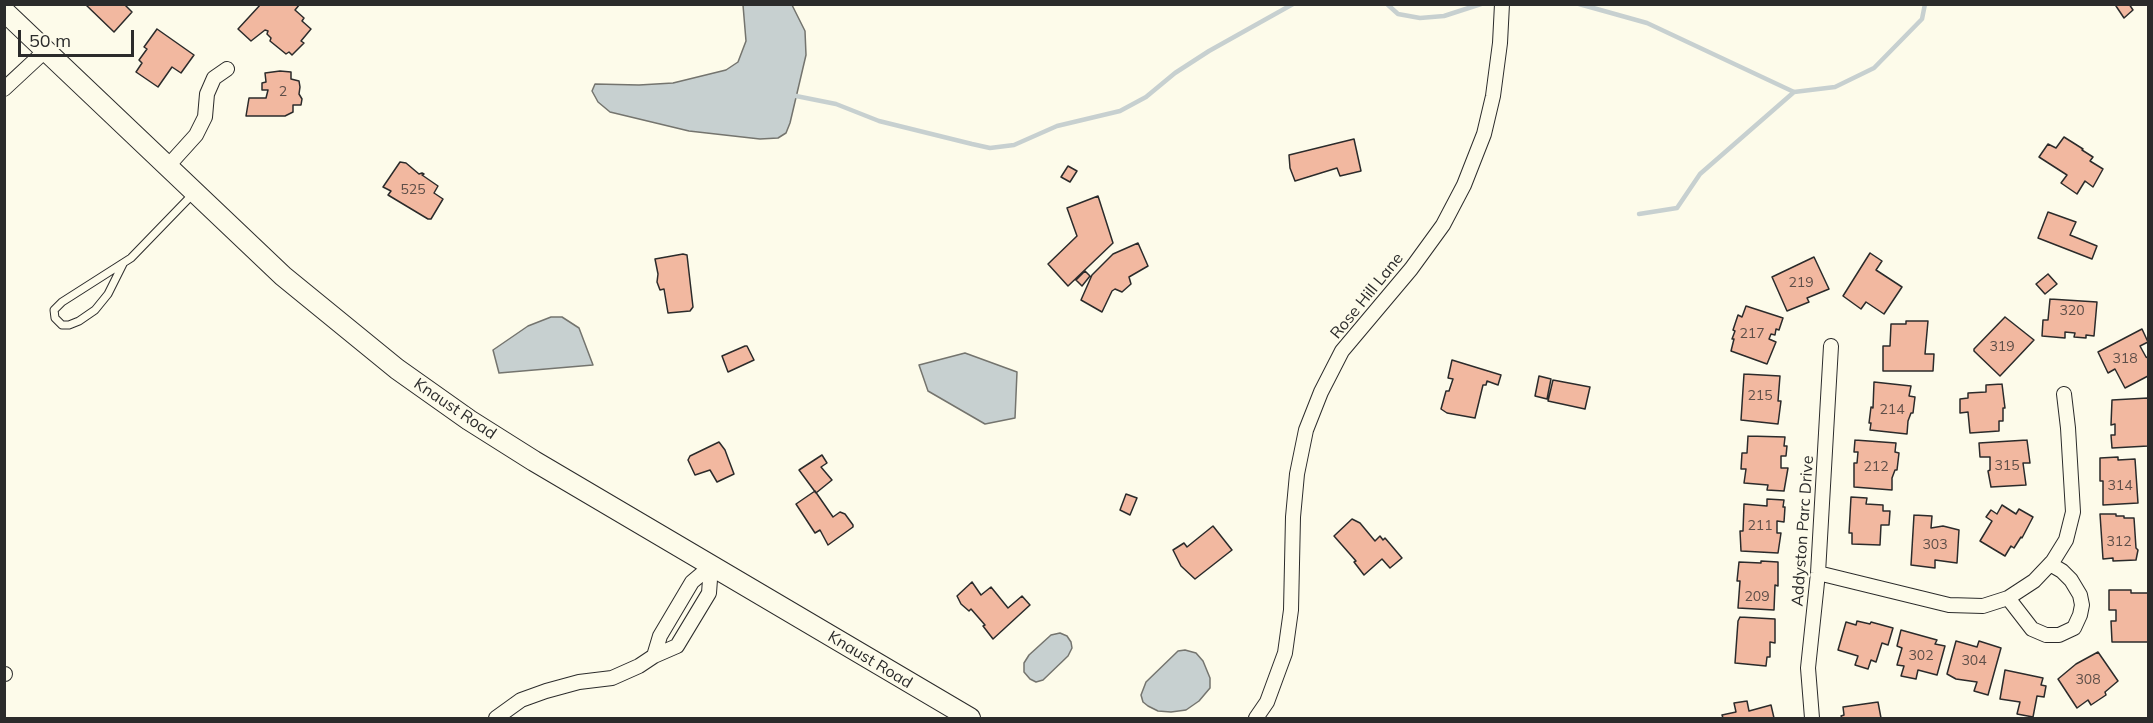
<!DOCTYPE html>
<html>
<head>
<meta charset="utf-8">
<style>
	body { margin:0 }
	#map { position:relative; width:2153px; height:723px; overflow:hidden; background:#fdfbea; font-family:Mulish,sans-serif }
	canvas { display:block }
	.frame { position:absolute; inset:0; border:6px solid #2b2b2b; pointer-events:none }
	.scale { position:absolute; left:18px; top:30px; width:116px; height:27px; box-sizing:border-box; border:3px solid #2b2b2b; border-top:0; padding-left:8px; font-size:18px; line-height:21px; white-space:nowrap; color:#2b2b2b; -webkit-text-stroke:4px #fdfbea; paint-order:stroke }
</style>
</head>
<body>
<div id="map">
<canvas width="2153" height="723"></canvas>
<div class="frame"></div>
<div class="scale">50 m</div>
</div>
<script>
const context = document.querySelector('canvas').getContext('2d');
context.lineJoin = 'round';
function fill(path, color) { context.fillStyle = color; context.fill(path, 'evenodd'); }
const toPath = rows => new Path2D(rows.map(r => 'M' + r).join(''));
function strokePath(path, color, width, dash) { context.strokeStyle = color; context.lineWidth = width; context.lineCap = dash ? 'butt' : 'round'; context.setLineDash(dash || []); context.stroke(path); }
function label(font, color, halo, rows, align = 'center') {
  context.font = font + ' Mulish,sans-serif'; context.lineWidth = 4.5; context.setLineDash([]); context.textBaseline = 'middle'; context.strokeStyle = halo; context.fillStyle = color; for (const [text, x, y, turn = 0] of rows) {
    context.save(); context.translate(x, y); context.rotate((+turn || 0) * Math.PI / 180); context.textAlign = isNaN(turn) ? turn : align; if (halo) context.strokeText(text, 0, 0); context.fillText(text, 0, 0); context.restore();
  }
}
const water = toPath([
	[743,5,792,5,805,31,806,55,790,123,786,133,778,138,760,139,689,131,610,112,598,102,592,91,595,84,639,85,673,83,726,70,738,62,746,41,743,5],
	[551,317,562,317,579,328,593,365,499,373,493,350,528,326,551,317],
	[965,353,1017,372,1015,418,985,424,928,391,919,365,965,353],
	[1060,633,1067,636,1071,642,1072,648,1068,656,1043,680,1036,682,1030,679,1024,672,1024,663,1029,655,1051,635,1060,633],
	[1185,650,1196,653,1203,661,1210,678,1210,688,1199,701,1186,710,1171,712,1158,711,1148,706,1143,702,1141,695,1146,682,1178,651,1185,650]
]);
fill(water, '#c7d0d0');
strokePath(water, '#74746e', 1.5);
strokePath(toPath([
	[1387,4,1398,14,1420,18,1444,16,1481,4],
	[1579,4,1647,23,1794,92,1835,87,1874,68,1922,19,1925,4],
	[796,96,836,104,879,121,972,144,990,148,1014,145,1057,126,1120,111,1146,97,1175,73,1209,51,1293,4],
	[1639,214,1677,208,1700,174,1794,92]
]), '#c7d0d0', 4.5);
const building = toPath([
	[85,4,124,4,132,12,114,32,85,4],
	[261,4,300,4,295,10,304,18,302,21,311,29,301,41,304,43,292,55,289,52,286,54,270,41,271,38,267,34,268,31,265,30,251,41,238,29,261,4],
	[2118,4,2129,4,2133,10,2124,18,2116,6,2118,4],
	[157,29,194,55,181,73,172,67,158,87,136,72,142,63,139,60,147,49,144,47,157,29],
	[280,71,291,72,291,79,299,81,300,87,299,94,302,99,301,105,293,105,293,112,285,116,246,116,249,98,266,98,268,90,262,90,262,83,266,82,265,73,280,71],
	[2064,137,2083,149,2082,150,2093,157,2090,161,2103,169,2093,187,2085,181,2077,194,2061,183,2067,175,2039,157,2048,144,2056,148,2064,137],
	[1354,139,1361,171,1340,176,1337,168,1295,181,1290,168,1289,155,1354,139],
	[400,162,406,163,419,174,422,173,424,174,422,175,438,186,434,193,443,199,431,219,428,219,388,195,391,191,383,187,400,162],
	[1068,166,1077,171,1070,182,1061,177,1068,166],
	[1098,196,1113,243,1068,286,1048,264,1077,236,1067,208,1098,196],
	[2048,212,2076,222,2070,235,2097,246,2092,259,2038,238,2048,212],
	[1138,243,1148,266,1129,277,1131,284,1122,292,1115,289,1112,291,1102,312,1081,300,1092,275,1113,254,1138,243],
	[1870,253,1882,261,1876,270,1902,287,1884,314,1866,302,1861,309,1843,296,1870,253],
	[683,254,687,255,693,307,690,311,668,313,664,289,660,290,657,282,658,274,655,259,683,254],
	[1814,257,1829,289,1807,298,1809,302,1787,311,1772,277,1814,257],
	[1085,271,1090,276,1082,286,1076,280,1085,271],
	[2048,274,2057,284,2045,294,2036,284,2048,274],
	[2050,299,2097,302,2094,336,2086,335,2086,338,2074,337,2075,333,2065,332,2065,338,2042,336,2043,320,2048,320,2050,299],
	[1746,306,1783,318,1779,330,1776,329,1775,335,1771,334,1769,339,1776,342,1767,364,1731,351,1734,339,1732,339,1735,331,1733,330,1738,315,1742,317,1746,306],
	[2005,317,2034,340,2000,376,1974,351,1974,349,2005,317],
	[1906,321,1928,321,1925,354,1934,354,1933,371,1883,371,1883,346,1890,346,1891,324,1906,324,1906,321],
	[2142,329,2148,342,2140,346,2146,357,2148,358,2148,376,2125,388,2115,369,2108,373,2098,352,2142,329],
	[745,346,747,346,754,360,728,372,722,356,745,346],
	[1452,360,1501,375,1498,385,1487,381,1486,385,1483,385,1475,418,1447,413,1441,409,1446,391,1449,391,1453,379,1448,378,1452,360],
	[1744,374,1780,376,1778,401,1781,401,1778,424,1741,420,1744,374],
	[1539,376,1551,379,1547,399,1535,396,1539,376],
	[1553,380,1590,387,1585,409,1548,401,1553,380],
	[1874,382,1911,386,1909,396,1915,397,1913,413,1911,413,1908,421,1907,434,1870,430,1871,423,1869,423,1871,407,1873,408,1874,382],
	[2002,384,2005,408,2003,408,2003,421,1999,421,1999,431,1970,433,1968,412,1960,413,1960,399,1968,398,1968,393,1986,392,1986,385,2002,384],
	[2148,398,2148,446,2112,448,2111,435,2115,435,2115,424,2111,425,2112,400,2148,398],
	[1748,436,1785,437,1784,446,1787,446,1786,456,1781,456,1781,468,1788,468,1784,491,1767,490,1768,485,1744,483,1746,469,1741,469,1742,453,1747,453,1748,436],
	[1855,440,1896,443,1895,452,1899,453,1897,470,1895,470,1892,478,1892,490,1854,487,1854,463,1857,463,1858,452,1854,452,1855,440],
	[2027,440,2030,463,2023,463,2026,485,1991,487,1988,471,1990,470,1990,457,1980,457,1979,443,2027,440],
	[719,442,725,450,734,474,717,482,710,470,695,475,688,460,690,456,719,442],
	[822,455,827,463,821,467,832,480,816,493,799,470,822,455],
	[2118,457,2118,460,2135,459,2138,503,2103,505,2103,481,2100,481,2100,458,2118,457],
	[815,491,833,517,840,512,845,514,853,525,853,527,828,545,820,530,815,533,796,504,815,491],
	[1126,494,1137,498,1130,515,1120,510,1126,494],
	[1851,497,1867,498,1866,504,1883,505,1883,511,1890,511,1889,525,1881,525,1880,545,1852,544,1852,533,1849,533,1851,497],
	[1767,499,1784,500,1783,507,1785,507,1784,522,1777,521,1777,533,1781,533,1778,553,1741,551,1740,531,1743,531,1744,504,1767,506,1767,499],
	[2002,505,2016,514,2019,509,2033,517,2022,538,2021,537,2014,548,2011,546,2005,556,1980,541,1992,521,1986,517,1991,510,1997,514,2002,505],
	[2100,514,2116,514,2116,516,2124,516,2124,518,2134,518,2136,548,2138,550,2136,560,2113,561,2113,558,2103,559,2100,514],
	[1914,515,1932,516,1931,528,1943,526,1959,530,1957,563,1935,560,1935,568,1911,565,1914,515],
	[1352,519,1360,523,1375,541,1380,536,1383,540,1385,538,1402,558,1390,568,1382,559,1364,575,1354,562,1356,561,1334,536,1352,519],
	[1213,526,1232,550,1195,579,1181,566,1173,550,1184,543,1187,547,1213,526],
	[1761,561,1778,562,1778,586,1775,585,1774,610,1738,608,1740,581,1737,581,1739,562,1761,563,1761,561],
	[972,582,981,595,991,587,1008,608,1022,596,1030,605,993,639,983,626,985,625,971,609,969,611,961,604,957,596,972,582],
	[2109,590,2131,590,2131,593,2148,593,2148,642,2112,642,2111,621,2116,621,2116,610,2109,610,2109,590],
	[1740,617,1775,619,1775,643,1770,642,1770,657,1767,657,1766,666,1735,663,1738,621,1740,617],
	[1857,621,1870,624,1871,622,1893,628,1888,645,1882,643,1876,662,1871,660,1868,669,1855,665,1858,656,1838,650,1846,622,1856,625,1857,621],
	[1901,630,1937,640,1935,644,1945,646,1937,675,1918,670,1916,679,1901,676,1904,666,1897,665,1902,648,1897,646,1901,630],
	[1956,641,1977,647,1979,641,2001,648,1988,695,1974,691,1977,682,1956,679,1947,674,1956,641],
	[2098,652,2118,681,2105,692,2106,695,2091,705,2088,700,2077,708,2058,679,2076,664,2098,652],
	[2005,670,2043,678,2041,685,2046,686,2044,697,2037,696,2033,717,2017,714,2020,702,2000,699,2005,670],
	[1747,701,1749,711,1771,705,1774,718,1723,718,1722,715,1736,712,1734,703,1747,701],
	[1878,702,1881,718,1842,718,1841,716,1844,715,1843,707,1878,702]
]);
fill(building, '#f2b8a0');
strokePath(building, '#2b2b2b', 1.5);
const service = toPath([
	[123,264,108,294,95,310,79,321,69,325,62,325,55,318,54,310,62,302,131,258,193,194]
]);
const minor = toPath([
	[4,89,46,50],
	[168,166,196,135,205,117,207,94,214,78,227,69],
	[1818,573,1949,605,1983,606,2008,598,2034,581,2053,561,2066,540,2073,512,2068,428,2064,394],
	[2008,598,2032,629,2046,635,2059,635,2074,628,2080,615,2082,605,2080,595,2071,580,2062,571,2050,564],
	[654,656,660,636,692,582,711,566],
	[4,674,5,674],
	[496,718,521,700,546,691,579,682,612,678,639,666,654,656,677,646,709,593,711,566],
	[1256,718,1267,702,1285,653,1291,610,1293,517,1297,474,1306,430,1321,392,1342,351,1411,269,1443,225,1464,185,1484,134,1493,96,1500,43,1502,4],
	[1812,718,1808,668,1818,573,1831,346]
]);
const secondary = toPath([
	[4,11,283,276,397,369,469,420,534,461,970,718]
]);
strokePath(service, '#2b2b2b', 9);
strokePath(minor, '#2b2b2b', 16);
strokePath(secondary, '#2b2b2b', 22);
strokePath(service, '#fdfbea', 7);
strokePath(minor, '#fdfbea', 14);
strokePath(secondary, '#fdfbea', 20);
label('14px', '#5d4e48', null, [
	["2",283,92],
	["525",413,190],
	["219",1801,283],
	["320",2072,311],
	["217",1752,334],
	["319",2002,347],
	["318",2125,359],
	["215",1760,396],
	["214",1892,410],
	["315",2007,466],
	["212",1876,467],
	["314",2120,486],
	["211",1760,526],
	["312",2119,542],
	["303",1935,545],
	["209",1757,597],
	["302",1921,656],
	["304",1974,661],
	["308",2088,680]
]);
label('16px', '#2b2b2b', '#fdfbea', [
	["Rose Hill Lane",1367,296,-51],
	["Knaust Road",455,409,34],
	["Addyston Parc Drive",1803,531,-86],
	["Knaust Road",870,660,31]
]);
</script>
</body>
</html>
